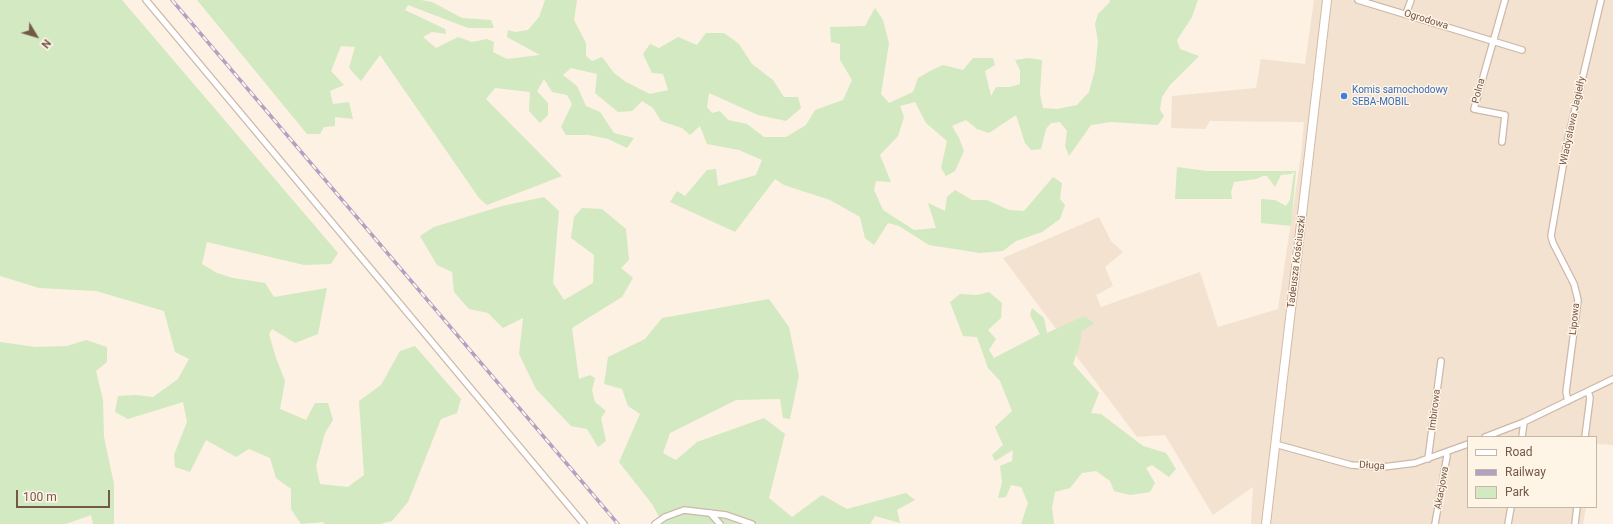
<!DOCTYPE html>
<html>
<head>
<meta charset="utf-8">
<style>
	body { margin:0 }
	#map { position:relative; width:1613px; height:524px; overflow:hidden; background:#fcf1e2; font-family:Roboto,sans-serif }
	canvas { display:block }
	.legend { position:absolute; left:1467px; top:436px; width:130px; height:72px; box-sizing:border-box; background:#fff5e7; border:1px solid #c7b6a8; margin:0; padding:5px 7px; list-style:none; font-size:12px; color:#735749 }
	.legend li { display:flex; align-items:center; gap:8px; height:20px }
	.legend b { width:20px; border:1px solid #c7b6a8 }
	.north { position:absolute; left:16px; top:16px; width:40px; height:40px; -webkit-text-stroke:3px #fff5e7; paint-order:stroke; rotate:128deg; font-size:11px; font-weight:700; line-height:16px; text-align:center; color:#735749 }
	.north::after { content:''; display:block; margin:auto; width:14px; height:18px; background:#735749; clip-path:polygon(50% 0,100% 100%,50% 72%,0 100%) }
	.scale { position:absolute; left:16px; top:490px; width:94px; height:18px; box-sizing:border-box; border:2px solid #735749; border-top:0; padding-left:5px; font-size:12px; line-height:14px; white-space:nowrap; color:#735749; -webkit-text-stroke:3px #fff5e7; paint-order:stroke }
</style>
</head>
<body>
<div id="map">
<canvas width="1613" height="524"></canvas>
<ul class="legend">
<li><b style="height:5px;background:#fff"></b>Road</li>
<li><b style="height:5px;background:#b3a1c4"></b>Railway</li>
<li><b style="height:11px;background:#d2e9c1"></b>Park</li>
</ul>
<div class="north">N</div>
<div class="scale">100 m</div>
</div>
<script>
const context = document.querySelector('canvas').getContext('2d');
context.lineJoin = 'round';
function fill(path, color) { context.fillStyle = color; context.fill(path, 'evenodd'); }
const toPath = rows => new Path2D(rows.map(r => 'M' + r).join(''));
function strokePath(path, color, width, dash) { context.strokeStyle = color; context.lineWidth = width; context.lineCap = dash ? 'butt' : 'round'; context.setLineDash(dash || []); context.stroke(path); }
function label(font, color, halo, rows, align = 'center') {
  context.font = font + ' Roboto,sans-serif'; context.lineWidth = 3; context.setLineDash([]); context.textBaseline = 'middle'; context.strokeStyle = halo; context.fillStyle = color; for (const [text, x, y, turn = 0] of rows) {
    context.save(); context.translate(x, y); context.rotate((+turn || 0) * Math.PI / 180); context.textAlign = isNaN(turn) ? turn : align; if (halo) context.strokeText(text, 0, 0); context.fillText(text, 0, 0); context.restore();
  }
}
fill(toPath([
	[1314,0,1613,0,1613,445,1597,444,1596,447,1596,437,1468,437,1468,507,1586,507,1583,524,1251,524,1253,487,1213,515,1165,435,1137,437,1003,258,1099,217,1111,241,1123,252,1105,267,1113,286,1096,295,1101,307,1200,272,1218,327,1278,309,1301,155,1304,122,1210,121,1205,129,1171,128,1172,96,1256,88,1261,59,1305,64]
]), '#f3e2d0');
fill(toPath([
	[0,0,122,0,338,253,331,264,304,265,207,242,202,264,217,273,233,278,265,283,274,297,327,288,318,334,295,343,272,329,269,334,276,358,285,381,280,409,306,420,315,403,328,403,333,420,325,433,316,466,320,484,348,487,364,475,359,401,381,385,400,351,415,346,461,399,457,413,441,419,408,502,392,521,380,524,325,524,323,522,301,524,291,509,291,489,276,478,270,458,249,449,236,457,206,440,190,472,175,467,174,455,187,422,183,402,128,419,115,412,118,396,136,395,153,397,178,379,189,359,175,352,164,311,96,291,39,288,0,276],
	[197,0,421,0,432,2,462,18,491,20,494,28,468,28,408,5,405,10,445,29,446,34,432,32,423,37,436,48,458,37,472,42,487,39,494,42,493,52,507,59,540,55,507,37,508,30,515,32,528,30,539,17,545,0,577,0,574,20,586,43,586,56,592,61,602,57,614,73,626,82,650,94,668,90,663,74,652,73,643,54,650,44,659,48,678,37,697,45,706,33,724,33,739,44,752,64,773,80,784,97,798,97,801,108,786,121,758,115,709,93,707,107,712,113,720,111,728,120,747,124,764,137,786,137,806,125,815,110,843,100,852,80,840,60,840,44,831,42,830,27,865,26,875,8,883,20,889,43,881,94,889,103,913,92,918,78,930,71,943,65,963,70,973,58,993,58,995,65,985,71,991,96,996,87,1010,87,1020,84,1020,70,1015,60,1029,58,1042,60,1040,94,1043,108,1057,109,1077,105,1089,92,1095,70,1098,42,1095,24,1098,14,1109,3,1110,0,1198,0,1192,17,1177,40,1180,49,1199,56,1170,85,1162,97,1160,110,1164,116,1158,125,1111,122,1091,125,1069,156,1065,146,1067,131,1060,122,1051,123,1046,129,1041,149,1031,150,1025,143,1016,115,989,133,977,129,966,120,952,126,959,138,964,151,955,171,946,176,941,168,947,141,926,123,915,102,900,106,904,117,898,136,880,155,891,182,876,181,874,190,883,210,914,230,936,228,928,203,945,211,947,197,955,190,972,200,987,200,1009,210,1024,211,1053,177,1062,183,1060,199,1065,205,1060,219,1042,232,1016,241,1003,251,980,253,929,245,899,226,888,223,874,245,865,238,860,217,830,200,784,185,775,179,735,232,670,202,677,191,685,196,707,170,716,169,718,186,756,175,762,160,739,150,707,144,700,126,690,135,682,128,661,121,653,108,642,101,632,111,618,112,595,93,597,74,571,68,563,75,577,86,586,106,600,112,614,133,634,138,627,148,608,139,589,135,566,135,561,127,572,104,567,95,552,92,544,79,537,91,548,103,548,115,540,123,529,111,530,92,495,88,486,99,562,176,487,205,479,198,380,55,361,81,349,68,355,47,341,46,331,71,344,85,330,91,333,104,349,102,353,119,335,117,335,126,324,127,320,134,307,134],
	[1177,167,1207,171,1296,171,1291,226,1261,223,1261,199,1275,200,1286,206,1290,200,1294,172,1291,174,1281,175,1275,187,1267,176,1263,176,1256,179,1234,182,1231,192,1232,199,1175,199],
	[544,197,559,211,553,283,564,300,593,283,594,255,571,238,574,217,582,208,602,209,626,229,629,260,621,268,633,278,622,297,572,328,579,379,590,375,595,378,592,390,595,402,606,411,601,418,606,441,598,447,587,429,571,426,536,389,519,354,523,318,503,328,488,313,469,309,454,292,452,272,437,265,420,236,434,227,502,206],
	[989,292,1002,303,1001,318,988,330,996,339,989,350,994,358,1040,334,1030,315,1032,308,1044,318,1047,333,1084,316,1094,323,1081,332,1081,340,1073,364,1099,393,1091,413,1101,414,1143,446,1166,453,1176,469,1169,477,1152,465,1146,468,1155,483,1150,492,1130,495,1114,491,1110,481,1096,471,1082,473,1070,488,1055,492,1052,508,1054,524,1021,524,1028,503,1021,487,1011,485,1006,497,998,498,1002,482,1000,466,1012,461,1013,450,995,461,992,455,1003,445,995,427,1012,411,1000,381,988,368,977,337,963,336,950,302,960,294,977,295],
	[769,299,789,327,799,376,790,419,783,418,780,399,736,400,670,433,663,453,676,460,697,442,764,418,785,434,769,498,792,517,822,495,847,509,906,493,915,500,897,510,900,523,875,516,870,524,663,524,652,504,619,462,640,414,628,406,622,389,604,384,608,357,645,339,662,318],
	[86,340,107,347,107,362,96,371,103,400,104,437,114,484,114,524,93,524,91,515,66,524,0,524,0,342,36,347,67,346]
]), '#d2e9c1');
const street = toPath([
	[146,0,584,524],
	[1358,0,1522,50],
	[1406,14,1411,0],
	[1502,142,1505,115,1474,109,1505,0],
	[1568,401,1566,392,1578,300,1574,284,1553,243,1551,236,1567,143,1601,0],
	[1485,437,1524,422,1613,379],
	[1522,437,1524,422],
	[1585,437,1590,398,1588,391],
	[1275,444,1351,465,1383,467,1415,463,1468,444],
	[1428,459,1441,361],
	[710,513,720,524],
	[655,524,665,517,684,510,726,515,752,524],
	[1435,524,1447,456,1446,452],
	[1508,524,1511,507],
	[1575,524,1577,507]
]);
const secondary = toPath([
	[1266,524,1327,0]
]);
strokePath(street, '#cdb8a9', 8);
strokePath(secondary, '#d2baa9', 10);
strokePath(street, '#fff', 5.5);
strokePath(secondary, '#fff', 8);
const rail = toPath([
	[172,0,618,524]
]);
strokePath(rail, '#b3a1c4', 3.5);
strokePath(rail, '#fff5e7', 2, [6]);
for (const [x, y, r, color] of [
	[1344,96,4,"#3f7fe0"]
]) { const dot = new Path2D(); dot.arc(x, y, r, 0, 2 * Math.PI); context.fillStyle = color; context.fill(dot); strokePath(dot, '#fff5e7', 1.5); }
label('10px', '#735749', '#fff5e7', [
	["Ogrodowa",1426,20,17],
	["Polna",1479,91,-76],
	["Władysława Jagiełły",1573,121,-78],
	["Tadeusza Kościuszki",1297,262,-83],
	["Lipowa",1575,319,-84],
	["Imbirowa",1435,410,-83],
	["Długa",1372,466,3],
	["Akacjowa",1442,488,-80]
]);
label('10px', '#366cbe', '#fff5e7', [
	["Komis samochodowy",1352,90],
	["SEBA-MOBIL",1352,102]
], 'left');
</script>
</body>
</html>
